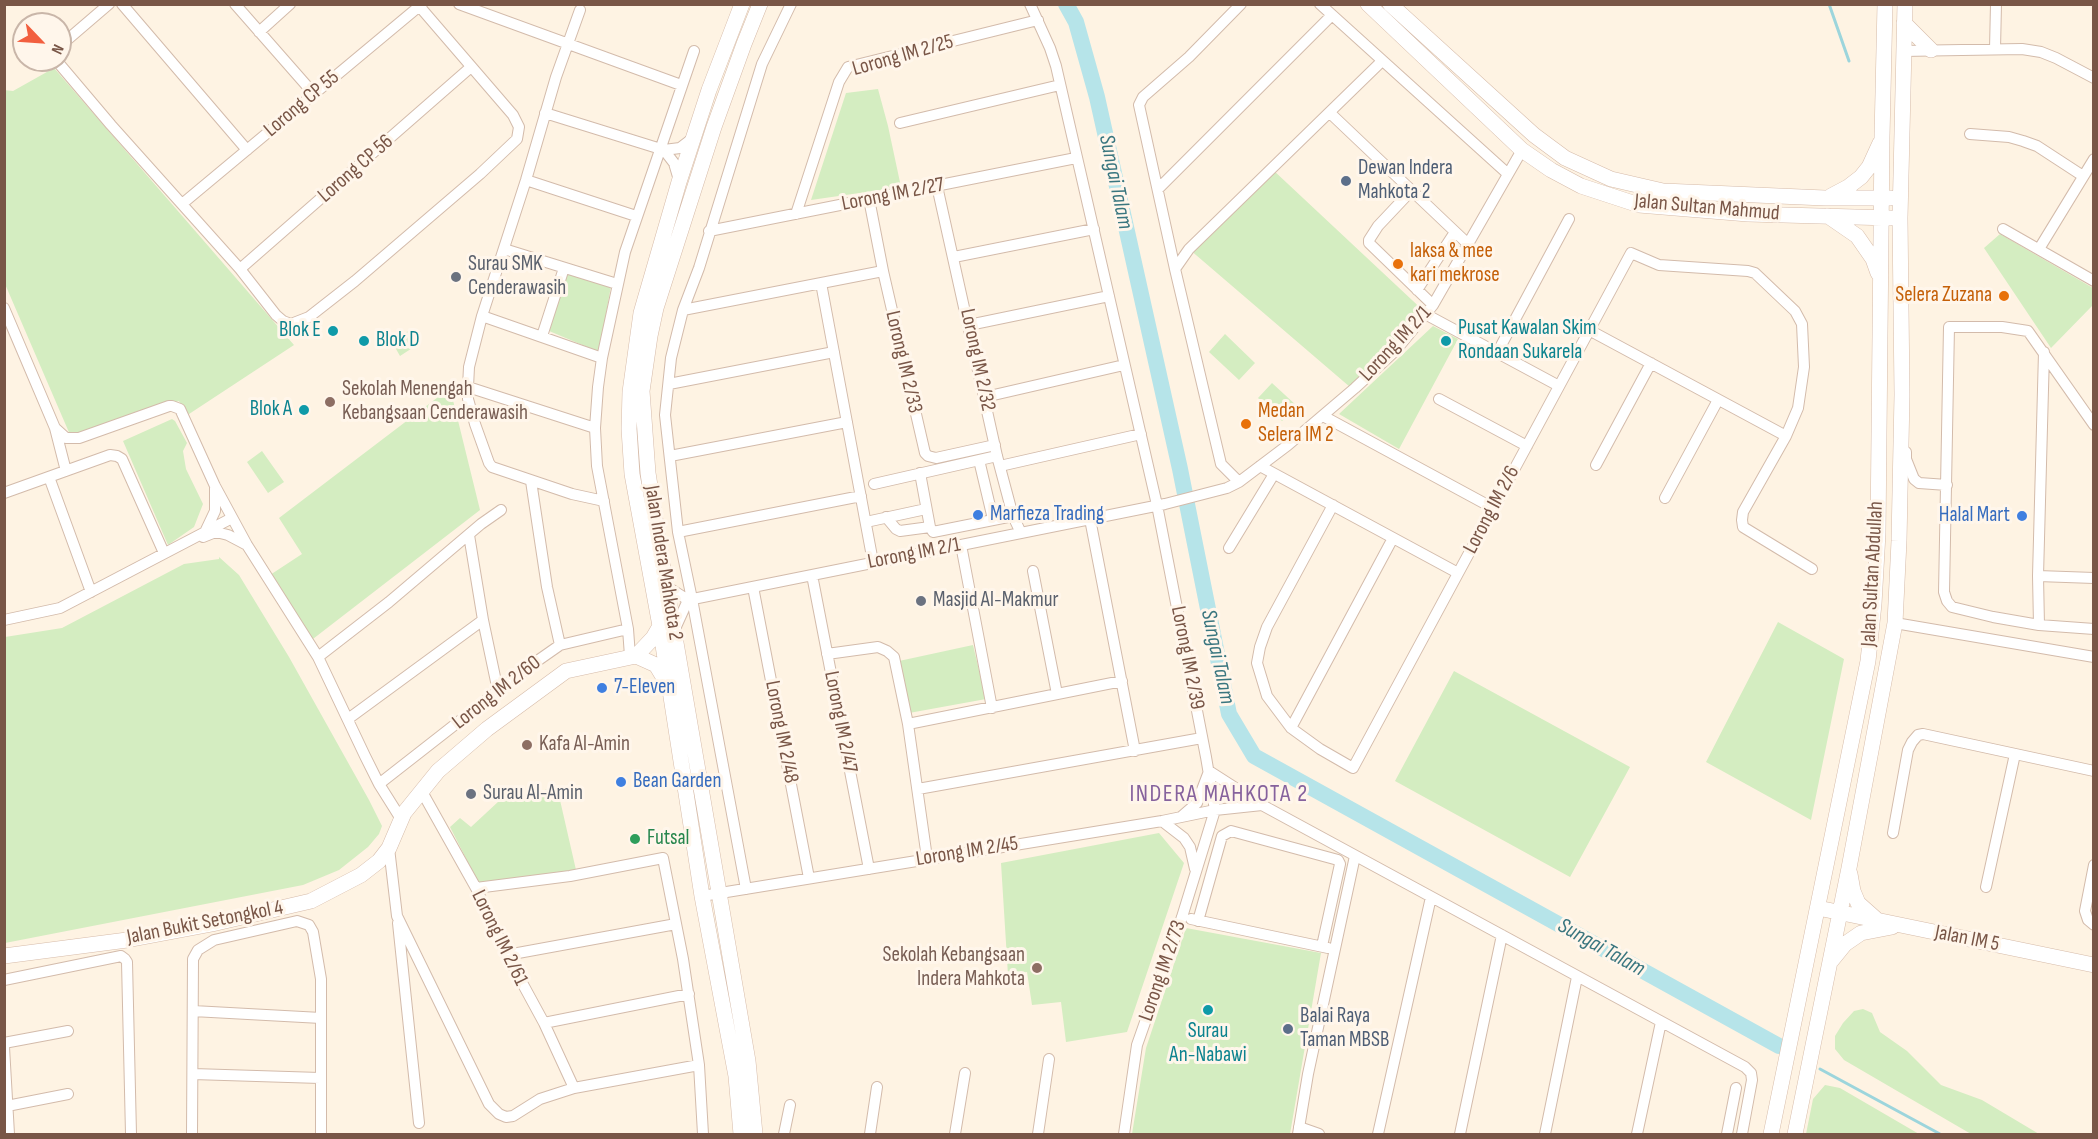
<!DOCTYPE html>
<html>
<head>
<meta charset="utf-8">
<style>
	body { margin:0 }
	#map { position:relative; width:2098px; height:1139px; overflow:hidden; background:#fef3e3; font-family:"Sofia Sans Condensed",sans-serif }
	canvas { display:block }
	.frame { position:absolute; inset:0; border:6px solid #795647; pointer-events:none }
	.north { position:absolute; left:12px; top:12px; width:60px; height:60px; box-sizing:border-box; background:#fff6eb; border:2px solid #c9b6a9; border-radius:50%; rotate:115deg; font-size:16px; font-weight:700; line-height:24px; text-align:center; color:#795647 }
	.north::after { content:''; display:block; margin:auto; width:21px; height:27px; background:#f25f3f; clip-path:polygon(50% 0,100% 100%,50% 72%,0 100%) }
</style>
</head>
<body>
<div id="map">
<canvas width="2098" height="1139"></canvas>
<div class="frame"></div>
<div class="north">N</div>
</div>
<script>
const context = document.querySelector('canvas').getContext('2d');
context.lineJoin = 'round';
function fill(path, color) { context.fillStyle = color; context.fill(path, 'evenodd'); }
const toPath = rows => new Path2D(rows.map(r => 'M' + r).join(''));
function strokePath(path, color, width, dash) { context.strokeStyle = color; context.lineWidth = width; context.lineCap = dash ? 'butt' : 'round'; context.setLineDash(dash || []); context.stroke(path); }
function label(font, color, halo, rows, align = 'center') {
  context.font = font + ' "Sofia Sans Condensed",sans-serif'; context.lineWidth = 6; context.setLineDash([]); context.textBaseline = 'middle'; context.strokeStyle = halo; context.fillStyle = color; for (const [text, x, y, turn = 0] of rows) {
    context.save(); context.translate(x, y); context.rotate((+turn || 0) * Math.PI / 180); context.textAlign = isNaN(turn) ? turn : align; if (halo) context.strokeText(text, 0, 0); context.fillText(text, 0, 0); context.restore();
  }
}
fill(toPath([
	[54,68,294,345,186,416,179,401,71,437,5,284,4,90,13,91],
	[878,89,888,126,901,187,811,200,846,93],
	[1272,169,1428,315,1350,387,1189,249],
	[2000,234,2093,288,2093,305,2051,348,1984,248],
	[561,270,611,286,599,352,542,328],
	[1433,326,1458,339,1399,449,1339,414],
	[411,329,420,343,400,356,392,342],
	[1225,334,1255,363,1239,380,1209,352],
	[1272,383,1297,406,1282,421,1258,398],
	[450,388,480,510,309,642,270,575,302,554,279,518],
	[172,419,175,421,187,443,183,451,186,469,203,504,194,527,168,545,123,441],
	[262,451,284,482,268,493,247,462],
	[219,557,239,575,289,657,369,800,382,826,379,834,368,847,339,870,303,885,5,943,5,637,62,628,184,564,219,559],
	[1778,622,1844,659,1811,820,1706,762],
	[973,645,986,699,909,713,899,661],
	[1454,671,1630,767,1570,877,1395,781],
	[557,787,576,870,479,884,450,827,460,818,471,827,499,801],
	[1159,833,1184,863,1127,1032,1066,1042,1061,1002,1032,1005,1027,972,1008,975,1001,863],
	[1186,928,1321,953,1290,1134,1132,1134,1146,1048],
	[1863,1009,1872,1013,1880,1032,1907,1051,1941,1085,1982,1100,2039,1134,1971,1134,1844,1060,1835,1049,1835,1036,1843,1023,1854,1011],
	[1825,1085,1840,1088,1919,1134,1806,1134,1813,1099]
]), '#d4edc1');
strokePath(toPath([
	[1829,4,1849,61],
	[1820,1069,1940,1134]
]), '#9cd5dc', 3);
strokePath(toPath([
	[1066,4,1076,22,1097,97,1180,469,1229,714,1254,756,1779,1046]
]), '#b6e4e9', 16);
const street = toPath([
	[122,4,247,150],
	[235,4,314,94],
	[459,4,681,85],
	[1030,4,1050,48,1056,66,1157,505,1206,757,1215,810,1182,917,1137,1045,1124,1134],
	[1241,4,1189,57,1143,97,1139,105,1175,269,1189,249,1381,62],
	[1320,4,1508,174],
	[580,10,556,77,526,180,482,316,469,367,468,387,468,399,475,424,489,463,492,467,572,494,604,501],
	[259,32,290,4],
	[60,46,109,4],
	[1995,49,1996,4],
	[1902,51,2022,49,2041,52,2056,58,2094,78],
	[56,60,111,125,240,269,276,315,283,321,291,324,309,317,355,281,480,174,517,139,519,127,513,115,420,7],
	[545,113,664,150,674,163,679,180],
	[1330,113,1468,244],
	[900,123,1060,85],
	[1970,134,2009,137,2023,141,2037,146,2083,176],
	[664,150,680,148,693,138],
	[526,180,636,216],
	[937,186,997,456,1013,516,1021,533],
	[1158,189,1332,15],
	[1411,191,1378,226,1369,240,1369,243,1433,305],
	[869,199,883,271,925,453,928,456,936,458,995,445],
	[182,204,422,4],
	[796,214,839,82,848,67,1038,20],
	[2003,229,2094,281],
	[709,231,1076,158],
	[504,249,617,284],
	[2039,249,2094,159],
	[954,257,1094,229],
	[240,269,471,67],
	[1175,269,1221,464,1239,482],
	[821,283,873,562],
	[1417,290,1455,232],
	[4,308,55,428,66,438,79,438,169,406,172,406,180,409,215,486,247,545,318,657,365,756,379,784,401,819],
	[683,310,883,271],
	[1427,315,1559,386],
	[482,316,602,358],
	[969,325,1109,296],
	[1589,330,1786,436],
	[542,336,564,268],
	[1497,353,1569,219],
	[669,384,834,352],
	[468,387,595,428],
	[985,397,1124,365],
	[1439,399,1527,446],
	[1323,416,1493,508],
	[2094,425,2028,331,2002,327,1949,327,1944,592,1947,601,1952,607,1993,617,2039,625,2094,629],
	[55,428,66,471],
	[1906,452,1906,459,1914,479,1919,483,1947,485],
	[670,456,847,422],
	[979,460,993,519],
	[1596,465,1651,363],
	[1000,466,1141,434],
	[1260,466,1458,573],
	[920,473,930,527,933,532,1013,516],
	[49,477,91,592],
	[531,481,547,587,560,645],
	[874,484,997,456],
	[4,493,110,455,117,456,122,459,164,553],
	[1665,498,1718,400],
	[1333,505,1267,627,1260,647,1257,663,1267,696,1291,728,1320,749,1353,768,1631,253,1659,265,1748,271,1755,273,1795,311,1802,324,1804,367,1798,408,1786,436,1743,512,1742,520,1743,527,1812,569],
	[886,517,896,529,900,531,930,527],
	[1090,519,1135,751],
	[866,522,926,509],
	[206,530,215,511,215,488],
	[678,532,861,496],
	[469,535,483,620,498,691],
	[203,537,213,533,220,533,228,535,247,545],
	[961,545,992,708],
	[1229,548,1274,474],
	[1033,571,1057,694],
	[812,575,869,869],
	[2038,576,2094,578],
	[666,586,688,600,1165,504,1227,488,1239,482,1288,445,1355,388,1396,350,1433,305,1522,150],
	[753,587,809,878],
	[4,620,60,608,232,518],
	[1895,623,2094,657],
	[2039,625,2038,576,2044,352],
	[674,631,688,600],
	[827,654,878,647,887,651,894,657,908,724,927,858],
	[630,656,628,629,597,466,595,428,598,387,602,358,625,252,694,51],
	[318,657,389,602,481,524,501,510],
	[348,719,483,620],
	[908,724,1122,681],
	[1291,728,1393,538],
	[1209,771,1262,805,1745,1067,1751,1073,1752,1080,1742,1134],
	[379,784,530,666,560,645,628,629],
	[918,789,1202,738],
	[421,790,476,888,507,955,544,1023,574,1088],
	[1182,816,1197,803,1208,774],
	[1162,821,1184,838,1190,847,1195,869],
	[1893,833,1908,750,1912,742,1918,735,1923,734,2094,771],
	[389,848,397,916,489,1104,499,1114,506,1117,513,1116,540,1099,574,1088,699,1065],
	[2094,865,2085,911,2088,920,2094,925],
	[1986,887,2015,754],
	[476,888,570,876,663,858,683,959,699,1065,703,1134],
	[746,889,692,599,678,532,665,415,671,358,683,310,699,268,762,64,791,4],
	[702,896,1162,821,1215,810,1262,805],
	[1191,919,1328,948],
	[1198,921,1222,836,1231,831,1338,860,1340,864,1322,946],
	[398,923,419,1123],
	[507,955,676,924],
	[4,980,121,956,125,959,127,962,131,1134],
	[193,1011,321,1018],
	[544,1023,689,994],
	[4,1043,68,1031],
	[4,1047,9,1134],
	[193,1074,320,1078],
	[7,1106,68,1094],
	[1299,1127,1319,1134],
	[192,1134,193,959,198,950,214,940,297,921,309,925,313,932,321,979,321,1134],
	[784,1134,790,1105],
	[870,1134,877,1087],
	[955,1134,965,1073],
	[1038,1134,1049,1059],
	[1298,1134,1308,1074,1355,856],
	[1378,1134,1431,897],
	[1460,1134,1502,935],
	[1545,1134,1577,977],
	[1637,1134,1661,1022],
	[1727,1134,1736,1088]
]);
const secondary = toPath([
	[1368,4,1522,150,1551,170,1581,186,1639,205,1748,214,1891,218],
	[1390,4,1534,135,1565,158,1611,179,1663,191,1825,198,1891,198],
	[1904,23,1931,50],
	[1831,196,1848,187,1861,177,1869,167,1880,143],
	[1828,216,1857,236,1873,259,1878,273],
	[636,656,653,638,660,626],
	[1850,874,1853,891,1858,903,1876,919],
	[1818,908,2094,965],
	[4,956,127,940,212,924,311,901,361,875,379,861,389,848,404,813,438,771,487,729,566,671,636,656,656,665,665,680],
	[1832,960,1845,944,1861,933,1892,927],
	[741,1134,736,1076,702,896,660,626,632,474,629,429,630,392,641,313,679,182,709,90,742,4],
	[755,1134,748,1061,659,544,648,473,642,391,650,336,656,308,714,127,744,44,760,4],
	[1771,1134,1868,661,1874,604,1878,533,1882,137,1885,4],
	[1795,1134,1849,868,1895,623,1899,541,1902,395,1900,218,1905,4]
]);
strokePath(street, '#d3bbab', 12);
strokePath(secondary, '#d6bba9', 16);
strokePath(street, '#fff', 10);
strokePath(secondary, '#fff', 15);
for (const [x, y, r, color] of [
	[1346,181,6,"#5c6f8a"],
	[1398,264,6,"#e8710a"],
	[456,277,6,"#6b7280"],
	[2004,296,6,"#e8710a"],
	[333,331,6,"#0f9aa8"],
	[364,341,6,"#0f9aa8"],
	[1446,341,6,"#0f9aa8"],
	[330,402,6,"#8d6e63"],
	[304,410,6,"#0f9aa8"],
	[1246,424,6,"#e8710a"],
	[978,515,6,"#3f7fe0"],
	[2022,516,6,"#3f7fe0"],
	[921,601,6,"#6b7280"],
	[602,688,6,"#3f7fe0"],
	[527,745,6,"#8d6e63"],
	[621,782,6,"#3f7fe0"],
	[471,794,6,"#6b7280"],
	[635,839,6,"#2e9e5b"],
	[1037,968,6,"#8d6e63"],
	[1208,1010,6,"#0f9aa8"],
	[1288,1029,6,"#5c6f8a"]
]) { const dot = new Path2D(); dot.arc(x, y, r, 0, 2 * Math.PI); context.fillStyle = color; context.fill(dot); strokePath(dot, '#fff6eb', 2); }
label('21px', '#795647', '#fff6eb', [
	["Lorong IM 2/25",903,56,-16],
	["Lorong CP 55",302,104,-40],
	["Lorong CP 56",356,169,-41],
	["Lorong IM 2/27",893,195,-11],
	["Jalan Sultan Mahmud",1707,208,5],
	["Lorong IM 2/1",1396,344,-47],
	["Lorong IM 2/32",977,360,78],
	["Lorong IM 2/33",903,362,77],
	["Lorong IM 2/6",1492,510,-62],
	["Lorong IM 2/1",914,554,-11],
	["Jalan Indera Mahkota 2",663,563,81],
	["Jalan Sultan Abdullah",1873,574,-87],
	["Lorong IM 2/39",1187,658,79],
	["Lorong IM 2/60",497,693,-38],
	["Lorong IM 2/47",840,722,79],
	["Lorong IM 2/48",781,732,79],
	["Lorong IM 2/45",967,852,-9],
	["Jalan Bukit Setongkol 4",205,923,-11],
	["Lorong IM 2/61",499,938,64],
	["Jalan IM 5",1967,939,11],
	["Lorong IM 2/73",1163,971,-71]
]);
label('21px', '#4e5e75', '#fff6eb', [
	["Dewan Indera",1358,169],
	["Mahkota 2",1358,193],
	["Balai Raya",1300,1017],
	["Taman MBSB",1300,1041]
], 'left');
label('21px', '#c56008', '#fff6eb', [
	["laksa & mee",1410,252],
	["kari mekrose",1410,276],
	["Selera Zuzana",1992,296,"right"],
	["Medan",1258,412],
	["Selera IM 2",1258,436]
], 'left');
label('21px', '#5b616d', '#fff6eb', [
	["Surau SMK",468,265],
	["Cenderawasih",468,289],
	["Masjid Al-Makmur",933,601],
	["Surau Al-Amin",483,794]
], 'left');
label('21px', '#0d838f', '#fff6eb', [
	["Pusat Kawalan Skim",1458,329],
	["Rondaan Sukarela",1458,353],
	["Blok E",321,331,"right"],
	["Blok D",376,341],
	["Blok A",292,410,"right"],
	["Surau",1208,1032,"center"],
	["An-Nabawi",1208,1056,"center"]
], 'left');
label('21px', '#785e54', '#fff6eb', [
	["Sekolah Menengah",342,390],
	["Kebangsaan Cenderawasih",342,414],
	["Kafa Al-Amin",539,745],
	["Sekolah Kebangsaan",1025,956,"right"],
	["Indera Mahkota",1025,980,"right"]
], 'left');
label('21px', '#366cbe', '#fff6eb', [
	["Marfieza Trading",990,515],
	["Halal Mart",2010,516,"right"],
	["7-Eleven",614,688],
	["Bean Garden",633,782]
], 'left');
label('21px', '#27864d', '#fff6eb', [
	["Futsal",647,839]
], 'left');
label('italic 22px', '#3a767f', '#fff6eb', [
	["Sungai Talam",1115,182,78],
	["Sungai Talam",1217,657,78],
	["Sungai Talam",1601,948,29]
]);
context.letterSpacing = '1.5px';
label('24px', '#86629d', '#fff6eb', [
	["INDERA MAHKOTA 2",1219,795]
]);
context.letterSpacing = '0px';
</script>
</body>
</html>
